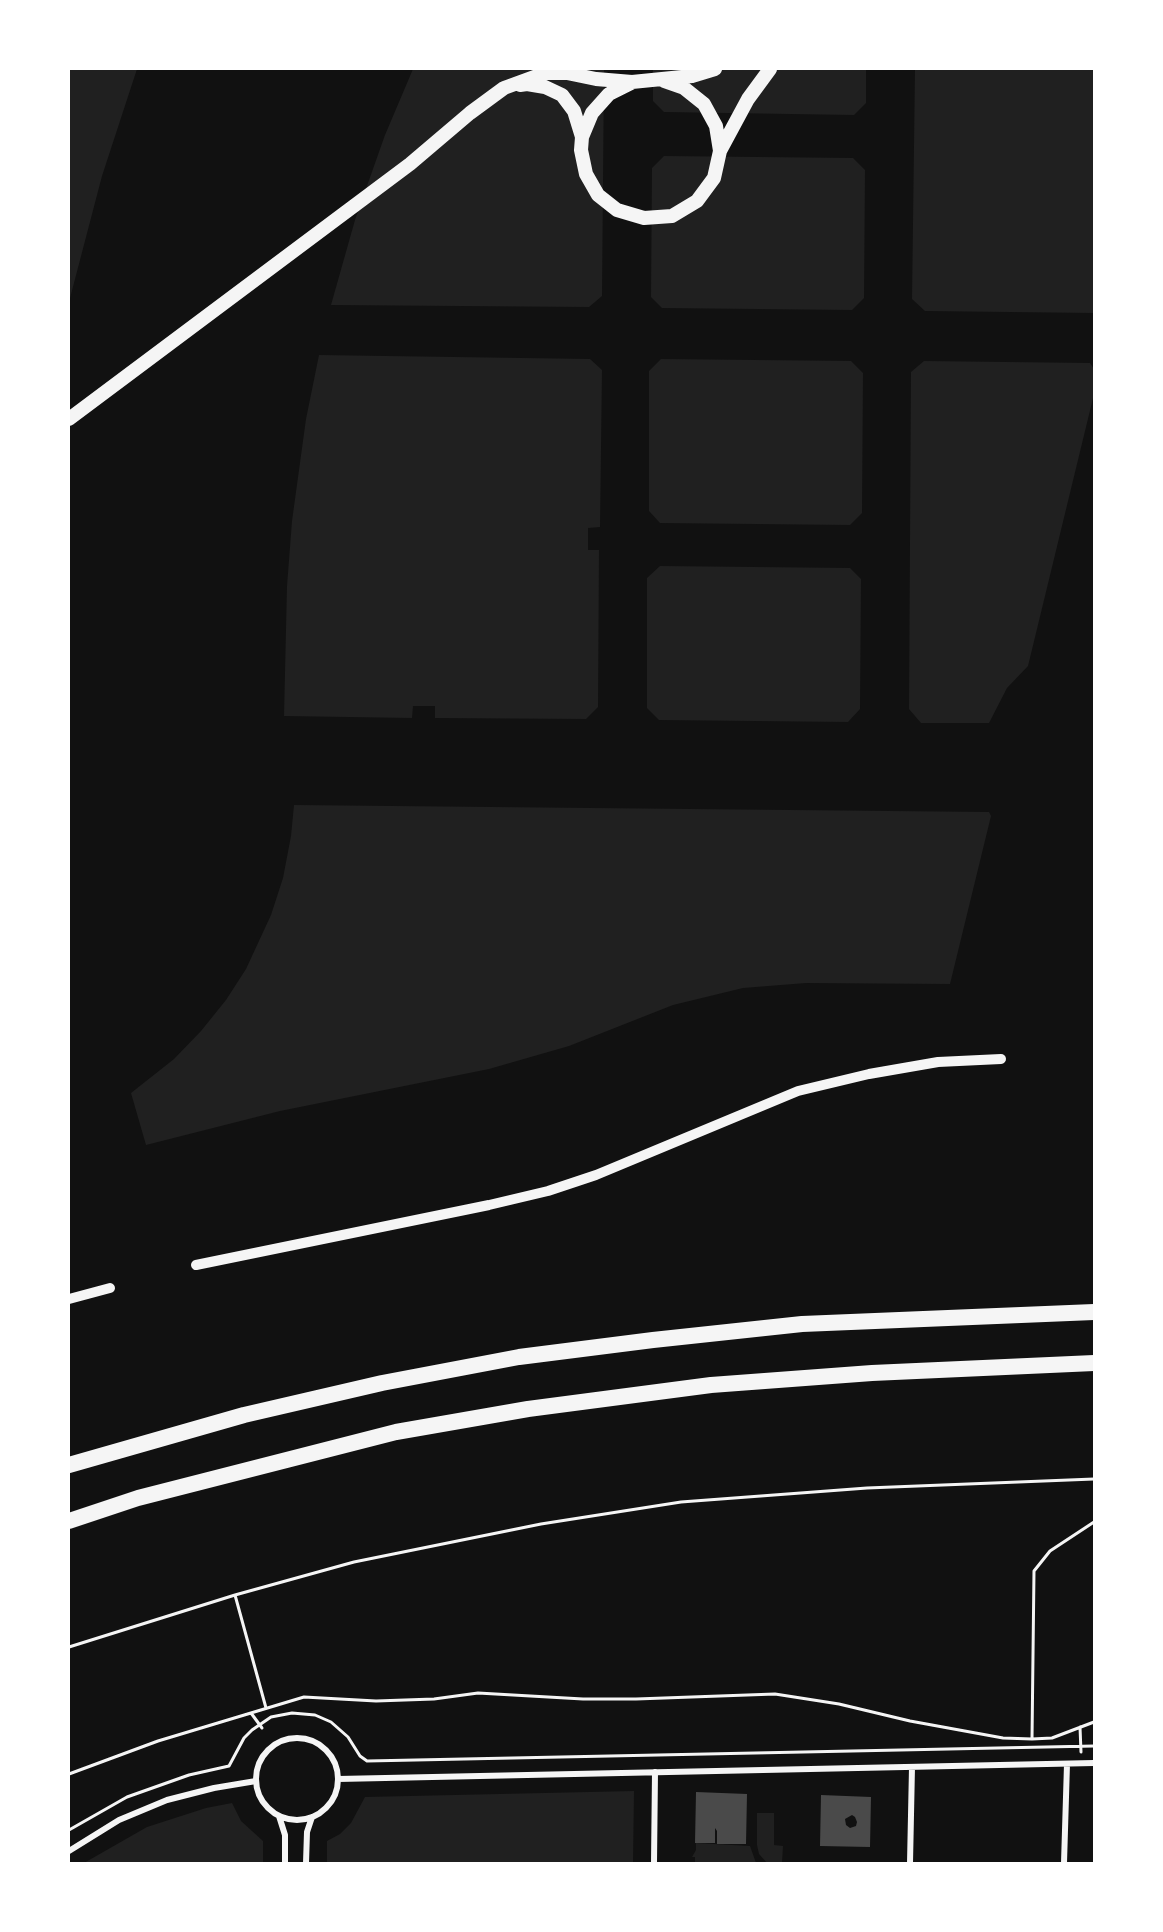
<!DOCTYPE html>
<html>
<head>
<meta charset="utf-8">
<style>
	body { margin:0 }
	#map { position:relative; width:1163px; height:1932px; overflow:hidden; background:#111; font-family:"Fira Sans Condensed",sans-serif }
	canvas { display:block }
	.frame { position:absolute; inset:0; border:70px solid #fff; pointer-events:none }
</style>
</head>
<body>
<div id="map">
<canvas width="1163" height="1932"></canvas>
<div class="frame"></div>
</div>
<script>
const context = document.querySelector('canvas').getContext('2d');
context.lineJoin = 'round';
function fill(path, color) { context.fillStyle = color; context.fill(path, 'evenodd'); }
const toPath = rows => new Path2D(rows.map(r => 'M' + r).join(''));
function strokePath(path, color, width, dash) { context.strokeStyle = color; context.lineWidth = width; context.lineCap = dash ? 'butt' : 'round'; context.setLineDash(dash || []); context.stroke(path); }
fill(toPath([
	[69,69,137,69,102,176,69,302],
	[413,69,604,69,602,296,589,307,331,305,355,220,385,135],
	[653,69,866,69,866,103,854,115,664,112,653,101],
	[915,69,1094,69,1094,313,925,311,912,299],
	[664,156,853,158,865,170,864,298,852,310,662,308,651,297,652,168],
	[319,355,590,359,602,370,600,527,588,528,588,550,599,550,598,707,586,719,435,718,435,706,413,706,412,718,284,716,287,586,292,521,306,419],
	[661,359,851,361,863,373,862,513,850,525,660,523,649,511,649,371],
	[924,361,1090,363,1094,369,1094,394,1028,666,1007,688,989,723,921,723,909,709,911,372],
	[660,566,850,568,861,579,860,709,848,722,659,720,647,708,647,578],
	[294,805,989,812,991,816,950,984,806,983,743,988,673,1005,569,1046,489,1069,280,1111,146,1145,131,1093,174,1059,201,1031,226,1000,246,969,271,915,283,878,291,836],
	[634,1791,633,1863,327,1863,327,1841,340,1834,351,1823,365,1797],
	[232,1803,241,1821,263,1841,263,1863,84,1863,147,1827,206,1808],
	[757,1813,774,1813,774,1845,783,1846,782,1863,767,1863,759,1854,757,1845],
	[696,1843,750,1846,756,1863,695,1863,695,1857,692,1857,696,1850]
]), '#202020');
fill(toPath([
	[696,1792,747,1794,746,1844,717,1844,717,1831,715,1828,715,1843,695,1843],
	[821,1795,871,1797,870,1847,820,1846],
	[852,1815,855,1817,857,1822,856,1826,850,1828,846,1825,845,1819]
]), '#4a4a4a');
strokePath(toPath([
	[235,1595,266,1708],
	[69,1647,235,1595,354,1562,541,1524,681,1502,867,1488,1094,1479],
	[251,1713,262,1728],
	[1080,1727,1081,1752],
	[1032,1739,1034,1571,1050,1551,1094,1522],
	[69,1774,158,1741,304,1697,376,1701,434,1699,478,1693,583,1699,636,1699,775,1694,839,1704,910,1721,1003,1738,1032,1739,1052,1738,1094,1722],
	[69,1830,127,1797,189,1775,229,1766,244,1738,252,1730,271,1717,292,1713,315,1715,331,1722,348,1737,360,1756,367,1761,1094,1746]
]), '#f5f5f5', 3);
strokePath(toPath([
	'256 1779a41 41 0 1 1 82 0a41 41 0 1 1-82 0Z',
	[338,1779,1094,1763],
	[279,1816,285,1835,285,1863],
	[69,1851,119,1820,167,1800,214,1788,256,1781],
	[306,1863,307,1832,312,1817],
	[654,1863,655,1772],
	[910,1863,912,1767],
	[1064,1863,1067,1764]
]), '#f5f5f5', 6);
strokePath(toPath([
	[196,1265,489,1205,548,1191,596,1175,798,1091,869,1074,938,1062,1001,1059],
	[69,1299,110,1288]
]), '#f5f5f5', 10);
strokePath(toPath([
	[664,81,684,88,704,104,716,126,720,151],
	[631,83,609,94,592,113,582,137,581,150,586,174,598,195,617,210,644,218,672,216,697,201,714,178,720,151,748,99,770,69],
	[520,85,527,84,545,87,562,95,574,111,582,137],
	[69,419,410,164,470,113,504,88,545,73,567,73,596,79,632,82,692,76,715,69]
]), '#f5f5f5', 14);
strokePath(toPath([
	[69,1465,244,1415,382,1383,519,1357,653,1340,802,1324,1094,1312],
	[69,1521,138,1498,396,1432,528,1409,711,1385,872,1373,1094,1363]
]), '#f5f5f5', 16);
</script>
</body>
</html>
